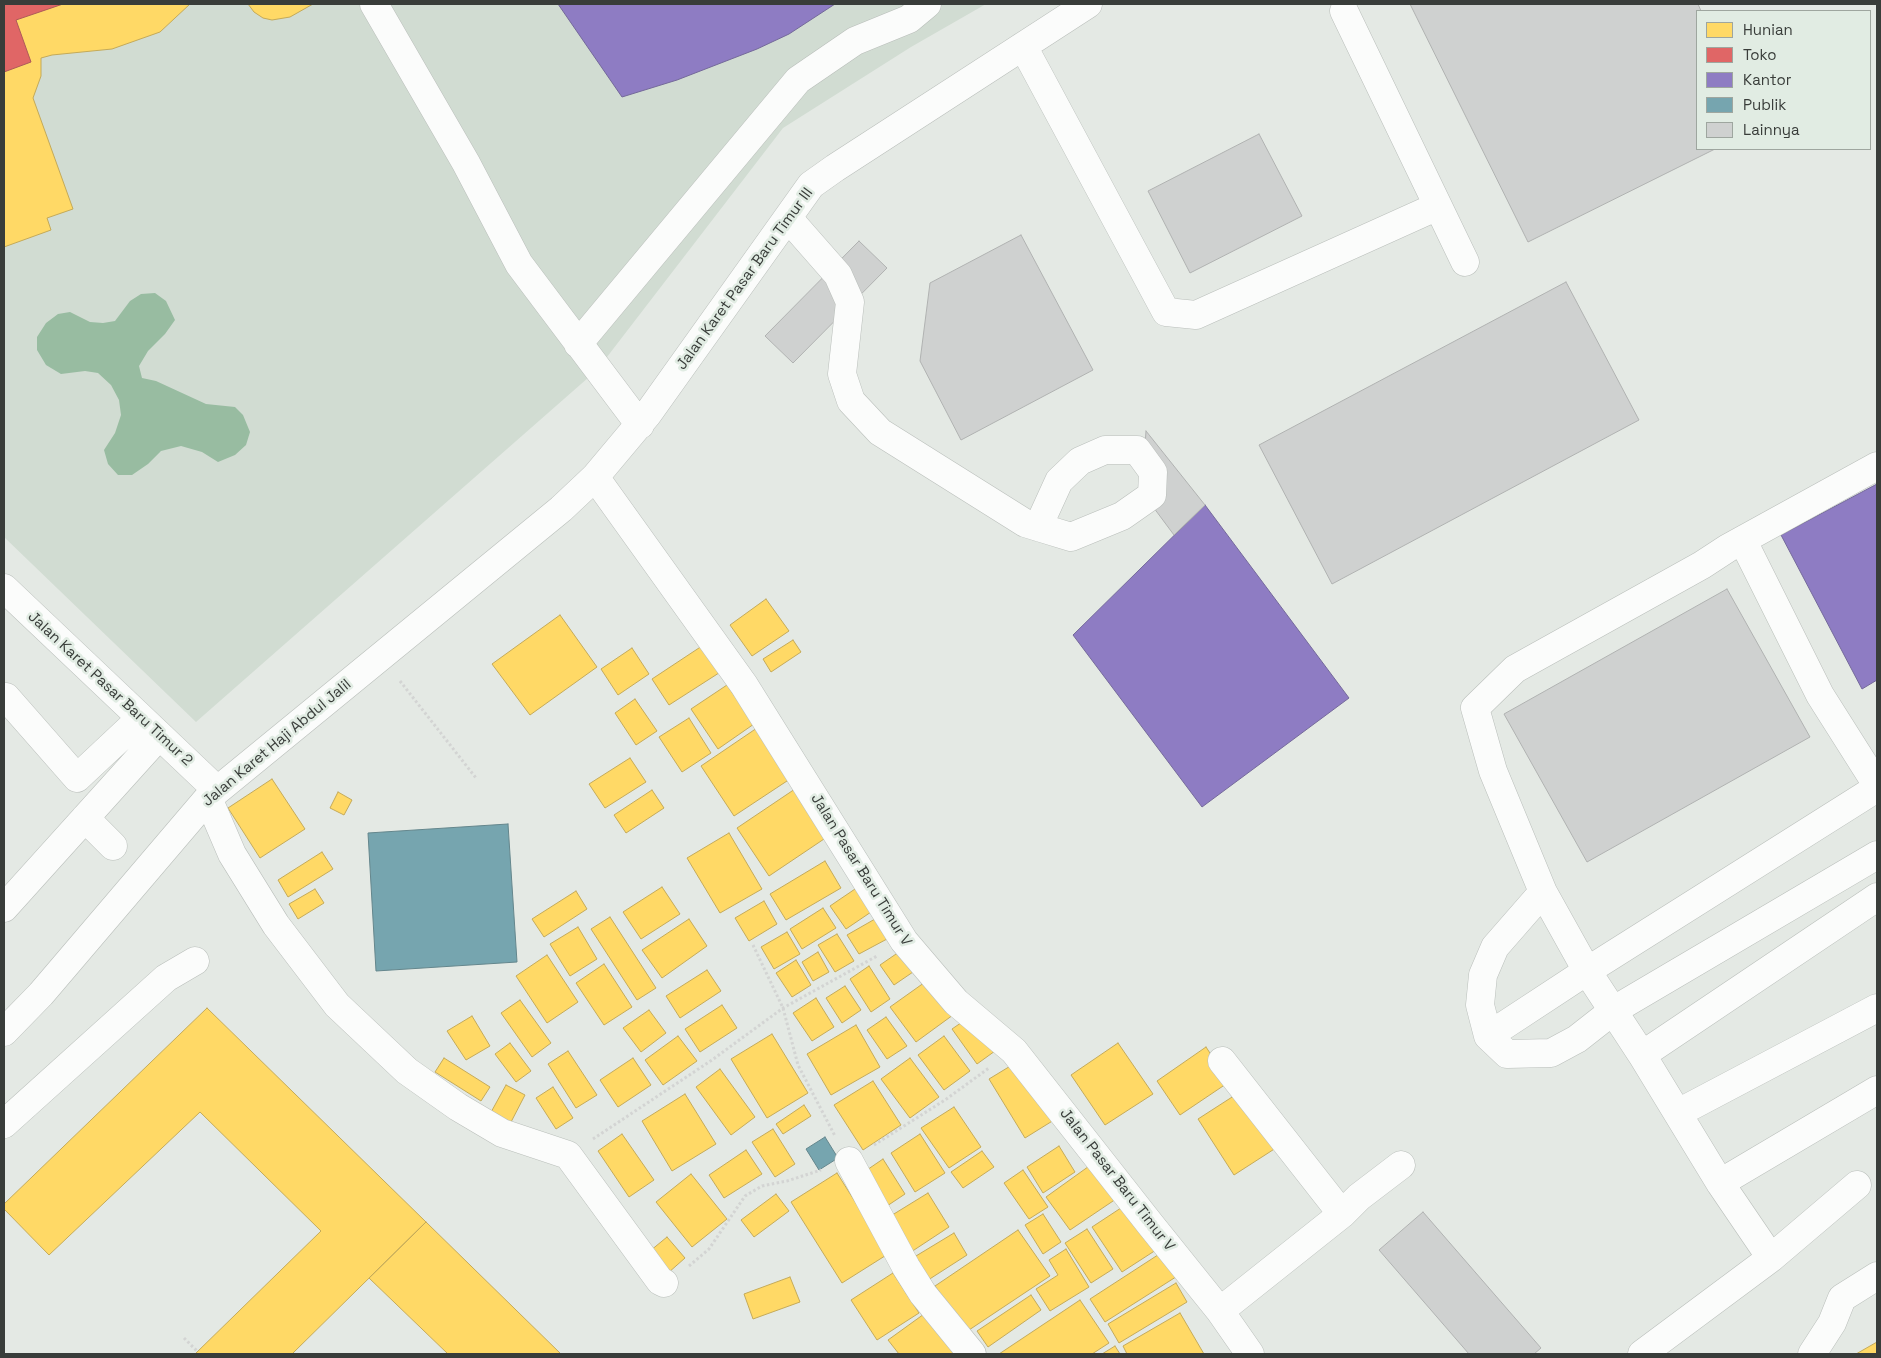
<!DOCTYPE html>
<html>
<head>
<meta charset="utf-8">
<style>
	body { margin:0 }
	#map { position:relative; width:1881px; height:1358px; overflow:hidden; background:#e4e9e4; font-family:"Space Grotesk",sans-serif }
	canvas { display:block }
	.frame { position:absolute; inset:0; border:5px solid #393d3a; pointer-events:none }
	.legend { position:absolute; left:1696px; top:10px; width:175px; height:140px; box-sizing:border-box; background:#e1ece3; border:1px solid #9ea69f; margin:0; padding:6px 9px; list-style:none; font-size:15px; color:#393d3a }
	.legend li { display:flex; align-items:center; gap:10px; height:25px }
	.legend b { width:25px; border:1px solid #9ea69f }
</style>
</head>
<body>
<div id="map">
<canvas width="1881" height="1358"></canvas>
<div class="frame"></div>
<ul class="legend">
<li><b style="height:14px;background:#ffd966"></b>Hunian</li>
<li><b style="height:14px;background:#e06666"></b>Toko</li>
<li><b style="height:14px;background:#8e7cc3"></b>Kantor</li>
<li><b style="height:14px;background:#76a5af"></b>Publik</li>
<li><b style="height:14px;background:#cfd1d0"></b>Lainnya</li>
</ul>
</div>
<script>
const context = document.querySelector('canvas').getContext('2d');
context.lineJoin = 'round';
function fill(path, color) { context.fillStyle = color; context.fill(path, 'evenodd'); }
const toPath = rows => new Path2D(rows.map(r => 'M' + r).join(''));
function strokePath(path, color, width, dash) { context.strokeStyle = color; context.lineWidth = width; context.lineCap = dash ? 'butt' : 'round'; context.setLineDash(dash || []); context.stroke(path); }
function label(font, color, halo, rows, align = 'center') {
  context.font = font + ' "Space Grotesk",sans-serif'; context.lineWidth = 5; context.setLineDash([]); context.textBaseline = 'middle'; context.strokeStyle = halo; context.fillStyle = color; for (const [text, x, y, turn = 0] of rows) {
    context.save(); context.translate(x, y); context.rotate((+turn || 0) * Math.PI / 180); context.textAlign = isNaN(turn) ? turn : align; if (halo) context.strokeText(text, 0, 0); context.fillText(text, 0, 0); context.restore();
  }
}
fill(toPath([
	[4,4,986,4,911,47,783,128,597,370,196,722,4,537]
]), '#d1dcd2');
fill(toPath([
	[155,293,166,301,175,320,165,334,148,351,139,366,142,378,156,381,206,404,235,407,243,415,250,432,246,445,235,455,218,462,202,452,181,446,161,451,148,464,132,475,118,475,108,464,104,450,115,433,121,415,119,400,111,385,98,373,85,371,61,374,46,365,37,350,37,337,46,323,58,314,70,312,90,322,103,323,115,321,130,301,141,294]
]), '#98bca1');
const homes = toPath([
	[4,4,190,4,160,32,112,49,52,55,41,58,41,76,33,98,73,209,47,218,51,230,4,247,4,4],
	[248,4,313,4,290,17,272,20,263,18,254,12,248,4],
	[766,599,789,631,752,656,730,625,766,599],
	[560,615,597,667,530,715,492,664,560,615],
	[793,640,801,652,771,672,763,659,793,640],
	[705,644,722,671,669,705,652,679,705,644],
	[632,648,649,674,618,695,601,669,632,648],
	[727,685,754,724,718,749,691,709,727,685],
	[635,699,657,731,636,745,615,713,635,699],
	[689,718,711,753,682,772,659,737,689,718],
	[757,728,790,779,734,816,701,766,757,728],
	[630,758,646,782,605,808,589,784,630,758],
	[272,779,305,829,260,858,228,808,272,779],
	[795,789,827,837,769,876,737,828,795,789],
	[652,790,664,808,626,833,614,815,652,790],
	[338,792,352,800,344,815,330,808,338,792],
	[729,833,762,889,720,913,687,858,729,833],
	[322,852,333,869,288,897,278,880,322,852],
	[825,861,841,888,786,920,770,894,825,861],
	[662,887,680,914,641,939,623,912,662,887],
	[858,887,874,910,846,929,830,906,858,887],
	[315,889,324,903,298,919,289,904,315,889],
	[576,891,587,909,544,937,532,919,576,891],
	[764,901,777,924,749,941,735,918,764,901],
	[823,908,836,928,802,949,790,929,823,908],
	[610,917,656,988,637,1000,591,929,610,917],
	[689,919,707,946,662,978,642,950,689,919],
	[875,919,887,939,859,954,847,935,875,919],
	[578,927,597,959,570,976,550,944,578,927],
	[787,932,800,954,774,969,761,947,787,932],
	[837,934,854,961,835,972,818,945,837,934],
	[818,952,829,972,813,981,802,962,818,952],
	[899,952,913,972,894,985,880,965,899,952],
	[547,955,578,1002,547,1023,516,976,547,955],
	[796,960,811,985,792,997,776,973,796,960],
	[604,964,632,1007,604,1025,576,983,604,964],
	[869,966,890,999,871,1012,850,979,869,966],
	[707,970,721,991,680,1018,666,996,707,970],
	[928,980,953,1015,916,1042,890,1007,928,980],
	[845,986,861,1010,842,1023,826,998,845,986],
	[816,998,834,1027,812,1041,793,1013,816,998],
	[520,1000,551,1043,532,1057,501,1013,520,1000],
	[722,1005,737,1028,700,1052,685,1029,722,1005],
	[207,1008,426,1222,292,1354,195,1354,321,1231,200,1112,49,1255,4,1209,4,1204,207,1008],
	[649,1010,666,1033,641,1052,623,1028,649,1010],
	[472,1016,490,1046,466,1060,447,1031,472,1016],
	[971,1016,995,1051,977,1064,952,1029,971,1016],
	[886,1017,907,1046,887,1059,867,1030,886,1017],
	[856,1025,880,1067,831,1095,807,1054,856,1025],
	[772,1034,808,1093,767,1118,731,1059,772,1034],
	[678,1036,697,1061,663,1085,645,1060,678,1036],
	[944,1036,970,1071,944,1090,918,1055,944,1036],
	[510,1043,531,1071,516,1082,495,1054,510,1043],
	[1118,1043,1153,1094,1105,1125,1071,1075,1118,1043],
	[1206,1047,1229,1082,1180,1115,1157,1081,1206,1047],
	[568,1051,597,1095,576,1108,548,1064,568,1051],
	[444,1058,490,1087,481,1101,435,1072,444,1058],
	[633,1058,651,1085,618,1107,600,1080,633,1058],
	[910,1058,939,1097,910,1118,881,1079,910,1058],
	[1017,1062,1054,1120,1025,1138,989,1079,1017,1062],
	[720,1069,755,1117,731,1135,696,1087,720,1069],
	[873,1081,901,1125,863,1150,834,1105,873,1081],
	[506,1085,525,1095,510,1124,490,1114,506,1085],
	[553,1087,573,1118,556,1129,536,1098,553,1087],
	[1243,1090,1279,1146,1234,1175,1198,1119,1243,1090],
	[685,1094,716,1144,672,1171,642,1121,685,1094],
	[804,1105,811,1116,783,1134,776,1124,804,1105],
	[954,1107,981,1147,949,1168,921,1128,954,1107],
	[773,1129,795,1164,775,1177,752,1142,773,1129],
	[622,1134,654,1180,629,1197,598,1151,622,1134],
	[920,1134,945,1173,915,1192,891,1153,920,1134],
	[1059,1146,1075,1172,1043,1193,1027,1167,1059,1146],
	[746,1150,762,1174,724,1198,709,1175,746,1150],
	[982,1151,994,1167,963,1188,951,1172,982,1151],
	[883,1159,905,1194,884,1208,861,1174,883,1159],
	[1092,1164,1116,1199,1070,1230,1046,1197,1092,1164],
	[1023,1170,1048,1207,1029,1219,1004,1183,1023,1170],
	[837,1173,888,1254,842,1283,791,1202,837,1173],
	[691,1174,727,1219,692,1247,656,1202,691,1174],
	[928,1193,949,1227,911,1252,889,1217,928,1193],
	[776,1194,789,1211,754,1237,741,1220,776,1194],
	[1127,1204,1156,1250,1122,1272,1092,1227,1127,1204],
	[1043,1214,1061,1242,1043,1254,1025,1225,1043,1214],
	[426,1222,561,1354,448,1354,369,1278,426,1222],
	[1087,1229,1113,1269,1091,1283,1065,1243,1087,1229],
	[1018,1230,1050,1276,966,1332,935,1286,1018,1230],
	[954,1233,967,1255,925,1282,911,1259,954,1233],
	[667,1237,685,1258,668,1273,650,1251,667,1237],
	[1066,1249,1089,1287,1050,1311,1036,1289,1058,1275,1049,1260,1066,1249],
	[1164,1251,1179,1275,1105,1322,1090,1299,1164,1251],
	[893,1273,919,1313,877,1340,851,1300,893,1273],
	[790,1277,800,1302,753,1319,744,1294,790,1277],
	[1176,1283,1187,1302,1119,1343,1108,1324,1176,1283],
	[1031,1295,1041,1310,988,1347,977,1331,1031,1295],
	[1080,1300,1109,1343,1092,1354,999,1354,1080,1300],
	[931,1309,964,1354,899,1354,888,1340,931,1309],
	[1180,1313,1204,1354,1127,1354,1123,1346,1180,1313],
	[1877,1342,1877,1354,1856,1354,1877,1342],
	[1115,1346,1120,1354,1102,1354,1115,1346]
]);
fill(homes, '#ffd966');
strokePath(homes, '#c4aa59', 1);
const shops = toPath([
	[4,4,63,4,16,20,31,62,4,72,4,4]
]);
fill(shops, '#e06666');
strokePath(shops, '#ae5a59', 1);
const offices = toPath([
	[558,4,835,4,789,34,757,49,677,80,622,97,558,4],
	[1877,484,1877,680,1862,689,1781,535,1877,484],
	[1205,505,1349,698,1202,807,1073,635,1205,505]
]);
fill(offices, '#8e7cc3');
strokePath(offices, '#74699a', 1);
const public = toPath([
	[508,824,517,962,376,971,368,833,508,824],
	[825,1137,838,1158,819,1170,806,1149,825,1137]
]);
fill(public, '#76a5af');
strokePath(public, '#64868c', 1);
const building = toPath([
	[1410,4,1698,4,1701,11,1697,11,1697,149,1715,149,1528,242,1410,4],
	[1259,134,1302,216,1190,273,1148,191,1259,134],
	[1021,235,1093,370,961,440,920,361,930,283,1021,235],
	[859,241,887,268,793,363,765,336,859,241],
	[1566,282,1639,420,1332,584,1259,445,1566,282],
	[1146,431,1205,505,1174,535,1142,492,1146,431],
	[1727,589,1810,737,1587,862,1504,714,1727,589],
	[1423,1212,1541,1348,1534,1354,1469,1354,1379,1250,1423,1212]
]);
fill(building, '#cfd1d0');
strokePath(building, '#b0b2b1', 1);
const minor = toPath([
	[374,4,466,163,519,264,640,425],
	[1344,11,1465,262],
	[1023,46,1166,312,1196,315,1438,206],
	[788,218,838,275,850,302,842,374,851,401,880,432,1025,523,1038,527,1071,537,1122,516,1152,495,1153,472,1137,450,1105,450,1080,461,1059,481,1038,527],
	[578,344,798,80,855,41,909,19,927,4],
	[595,477,744,685,904,941,956,1002,1014,1051,1150,1224,1220,1311,1250,1354],
	[1743,541,1820,695,1877,785],
	[4,588,217,790],
	[6,697,77,778,140,719],
	[1877,788,1587,971,1488,1036,1507,1054,1551,1053,1577,1039,1614,1010,1877,855],
	[208,798,232,854,276,925,337,1005,407,1071,458,1107,502,1133,568,1155,660,1281,664,1283],
	[85,818,113,846],
	[4,908,159,736],
	[4,1032,41,994,208,798,561,509,595,477,647,415,811,185,835,168,1088,4],
	[1488,1036,1480,1005,1483,975,1495,947,1543,892],
	[1642,1055,1877,897],
	[1222,1061,1342,1214],
	[1678,1113,1877,1008],
	[4,1124,166,978,195,961],
	[849,1161,906,1267,923,1294,972,1354],
	[1720,1183,1877,1090],
	[1771,1258,1857,1185],
	[1220,1311,1342,1214,1359,1197,1401,1165],
	[1642,1354,1771,1258,1720,1183,1642,1055,1587,971,1543,892,1493,771,1475,708,1515,669,1702,565,1728,548,1877,466],
	[1812,1354,1832,1323,1842,1298,1877,1276]
]);
strokePath(minor, '#b9beba', 29);
strokePath(toPath([
	[400,681,476,778],
	[753,945,783,1008,798,1065,835,1136],
	[593,1139,712,1060,783,1008,877,956],
	[874,1145,945,1100,989,1068],
	[689,1266,709,1249,745,1196,762,1186,787,1181,821,1170],
	[184,1338,198,1352]
]), '#d3d4d3', 3, [2.5, 2.5]);
strokePath(minor, '#fbfcfb', 28);
label('15px', '#393d3a', '#e1ece3', [
	["Jalan Karet Pasar Baru Timur III",745,279,-54],
	["Jalan Karet Pasar Baru Timur 2",110,689,43],
	["Jalan Karet Haji Abdul Jalil",277,743,-40],
	["Jalan Pasar Baru Timur V",861,870,58],
	["Jalan Pasar Baru Timur V",1117,1180,52]
]);
</script>
</body>
</html>
